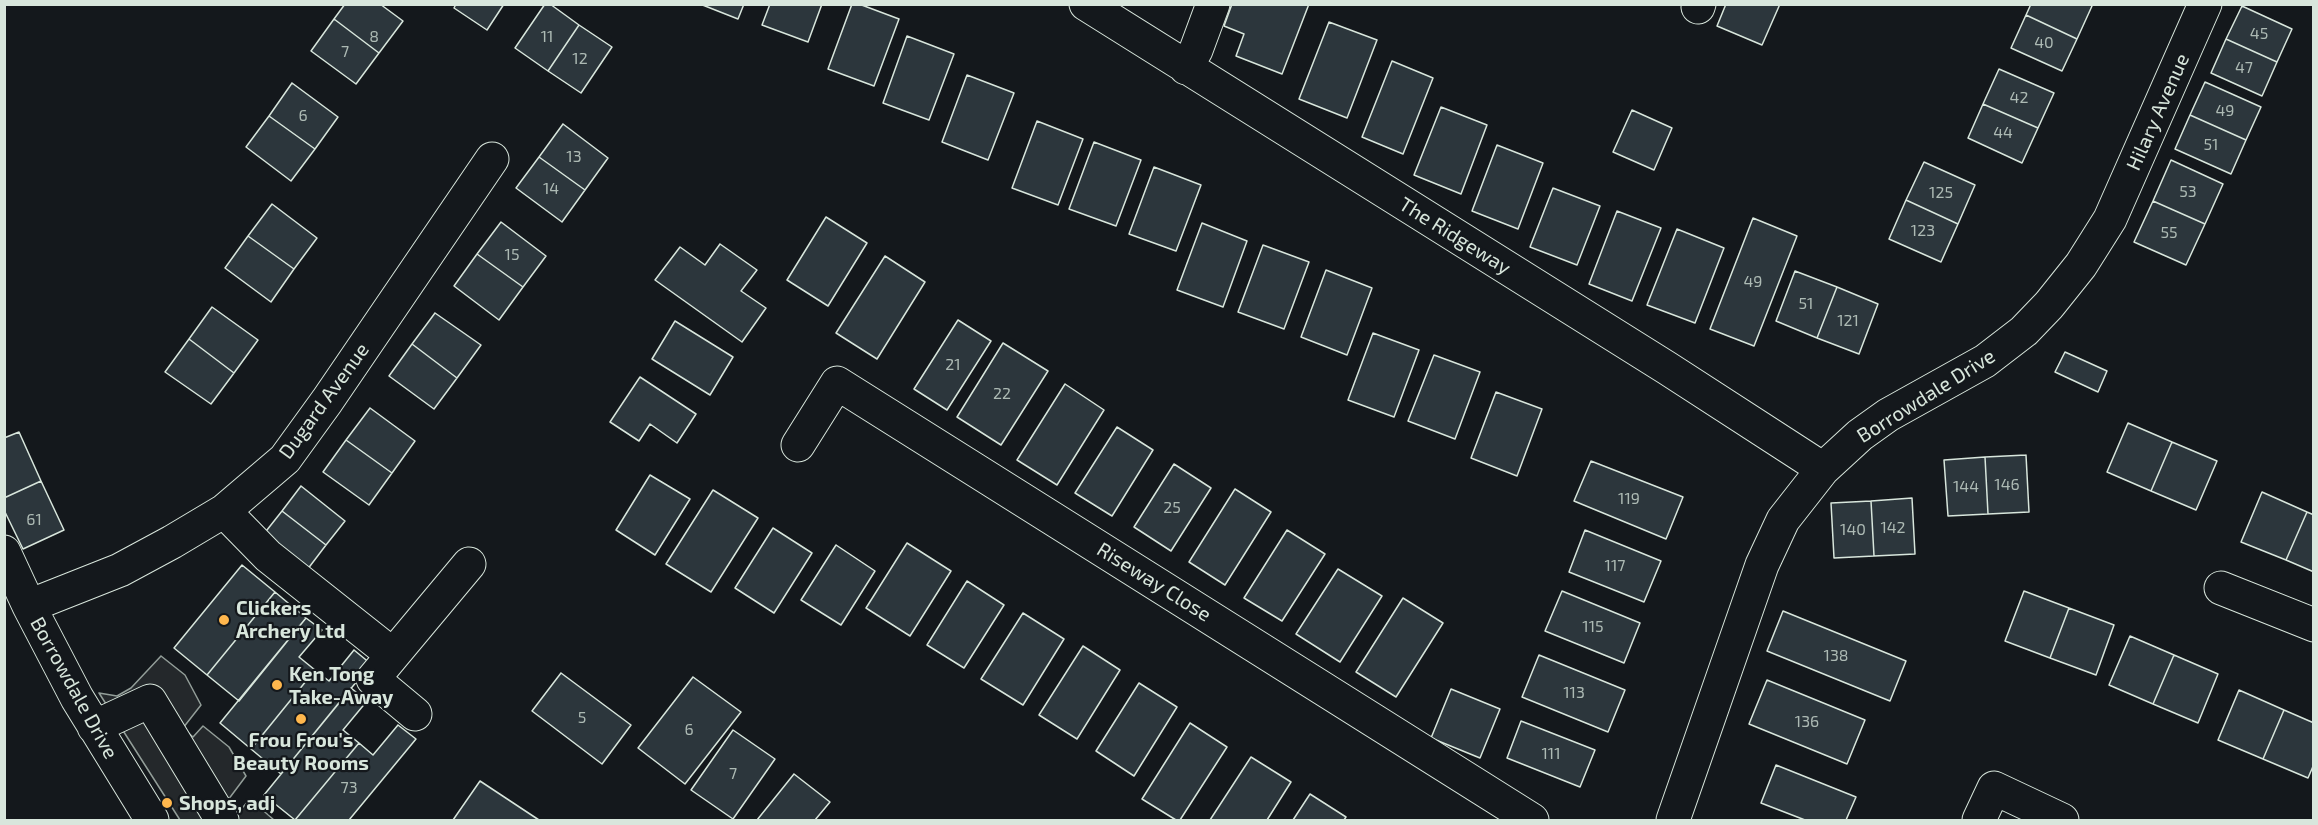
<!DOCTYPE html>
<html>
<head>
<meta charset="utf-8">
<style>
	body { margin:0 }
	#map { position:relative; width:2318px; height:825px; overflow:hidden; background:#14181c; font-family:"Exo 2",sans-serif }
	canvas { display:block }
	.frame { position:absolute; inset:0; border:6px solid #d8e6dc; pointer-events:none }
</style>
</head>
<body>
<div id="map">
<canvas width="2318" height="825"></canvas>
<div class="frame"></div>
</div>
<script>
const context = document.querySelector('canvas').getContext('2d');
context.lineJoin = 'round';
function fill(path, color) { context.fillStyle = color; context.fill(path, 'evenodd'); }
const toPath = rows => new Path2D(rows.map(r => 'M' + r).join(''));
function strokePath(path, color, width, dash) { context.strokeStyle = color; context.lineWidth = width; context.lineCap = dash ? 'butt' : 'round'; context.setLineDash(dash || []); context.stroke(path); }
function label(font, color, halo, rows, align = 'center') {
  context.font = font + ' "Exo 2",sans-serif'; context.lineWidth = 4.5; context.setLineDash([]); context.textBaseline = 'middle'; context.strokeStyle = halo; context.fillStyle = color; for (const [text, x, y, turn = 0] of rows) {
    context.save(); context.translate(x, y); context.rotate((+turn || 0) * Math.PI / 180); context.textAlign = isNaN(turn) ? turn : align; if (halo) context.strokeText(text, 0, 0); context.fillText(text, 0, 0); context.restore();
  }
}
const parking = toPath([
	[161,656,185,675,201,705,183,728,193,737,203,726,229,747,246,776,225,804,237,814,250,799,274,820,180,820,99,693,117,696,131,688,161,656]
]);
fill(parking, '#24282b');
strokePath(parking, '#939e99', 1.5);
const building = toPath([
	[345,4,380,4,403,21,379,53,334,19,345,4],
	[456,4,504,4,487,30,454,8,456,4],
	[545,4,550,4,579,25,548,71,515,48,545,4],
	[700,4,744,4,738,19,700,4],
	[770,4,822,4,808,42,762,25,770,4],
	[852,4,859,4,899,19,874,86,828,69,852,4],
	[1232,4,1309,4,1282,74,1236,56,1244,34,1224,26,1232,4],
	[1726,4,1780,4,1762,45,1717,26,1726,4],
	[2031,4,2089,4,2092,6,2077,39,2026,15,2031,4],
	[2242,6,2292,29,2277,62,2226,39,2242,6],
	[2026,15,2077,39,2062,71,2011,48,2026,15],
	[334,19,379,53,356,84,311,51,334,19],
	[1329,22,1377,40,1347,118,1299,99,1329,22],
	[579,25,612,47,581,93,548,71,579,25],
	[907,36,954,54,929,120,883,103,907,36],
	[2226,39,2277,62,2262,96,2211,73,2226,39],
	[1392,61,1433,78,1403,154,1362,137,1392,61],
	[1999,69,2054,93,2038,128,1983,104,1999,69],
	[967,75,1014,93,988,160,942,142,967,75],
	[2205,82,2261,107,2246,140,2190,115,2205,82],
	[292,83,338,117,315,149,269,116,292,83],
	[1983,104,2038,128,2022,163,1968,138,1983,104],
	[1441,107,1487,125,1461,194,1414,175,1441,107],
	[1632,110,1672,128,1654,170,1613,152,1632,110],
	[2190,115,2246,140,2231,174,2175,149,2190,115],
	[269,116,315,149,291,181,246,147,269,116],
	[1037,121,1083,139,1058,205,1012,188,1037,121],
	[563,124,608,158,585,190,539,157,563,124],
	[1094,142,1141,160,1116,226,1069,209,1094,142],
	[1497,145,1543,163,1518,229,1472,211,1497,145],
	[539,157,585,190,562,222,516,188,539,157],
	[2171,160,2223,184,2205,224,2153,201,2171,160],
	[1924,162,1975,185,1958,224,1906,200,1924,162],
	[1154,167,1201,185,1176,251,1129,234,1154,167],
	[1553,188,1600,206,1577,265,1530,247,1553,188],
	[1906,200,1958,224,1941,262,1889,239,1906,200],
	[2153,201,2205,224,2186,265,2134,242,2153,201],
	[272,204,317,238,294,269,248,236,272,204],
	[1617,211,1661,228,1632,301,1589,284,1617,211],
	[826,217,867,243,828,306,787,280,826,217],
	[1753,218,1797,236,1754,346,1710,329,1753,218],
	[501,222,546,256,523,287,477,254,501,222],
	[1202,223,1247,241,1223,307,1177,290,1202,223],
	[1677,229,1724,248,1695,323,1647,305,1677,229],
	[248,236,294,269,271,302,225,268,248,236],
	[720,244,757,270,741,291,766,308,742,342,655,280,680,247,705,265,720,244],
	[1263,245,1309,262,1284,329,1238,312,1263,245],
	[477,254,523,287,499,320,454,286,477,254],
	[885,256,925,282,877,359,836,333,885,256],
	[1326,270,1372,288,1347,355,1301,337,1326,270],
	[1795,271,1837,287,1817,338,1776,321,1795,271],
	[1837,287,1878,304,1859,354,1817,338,1837,287],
	[212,307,258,340,234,373,189,339,212,307],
	[435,313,481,345,457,378,412,344,435,313],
	[958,320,991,341,947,410,914,389,958,320],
	[675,321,733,357,710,395,652,359,675,321],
	[1373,333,1419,350,1394,417,1348,400,1373,333],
	[189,339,234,373,211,404,165,372,189,339],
	[1003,343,1048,371,1001,445,957,417,1003,343],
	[412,344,457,378,434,409,389,376,412,344],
	[2065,352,2107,371,2098,392,2055,372,2065,352],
	[1434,355,1480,372,1455,439,1408,421,1434,355],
	[640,377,696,414,677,443,650,424,639,441,610,422,640,377],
	[1065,384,1104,410,1057,485,1017,460,1065,384],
	[1496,392,1542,409,1517,476,1471,458,1496,392],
	[370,408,415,441,392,473,346,440,370,408],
	[2128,423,2172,442,2151,491,2107,472,2128,423],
	[1117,427,1153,450,1112,516,1075,493,1117,427],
	[19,432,41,481,4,498,4,438,19,432],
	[346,440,392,473,369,505,323,472,346,440],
	[2172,442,2217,461,2196,510,2151,491,2172,442],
	[2026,455,2029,512,1988,514,1985,457,2026,455],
	[1985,457,1988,514,1948,516,1944,460,1985,457],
	[1591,461,1683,497,1666,539,1574,501,1591,461],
	[1174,464,1211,488,1171,551,1134,527,1174,464],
	[650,475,690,499,655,555,616,530,650,475],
	[41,481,64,530,23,549,4,510,4,498,41,481],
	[301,486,345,521,326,545,282,511,301,486],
	[1235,489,1271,512,1225,585,1189,562,1235,489],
	[713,490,758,518,711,592,666,564,713,490],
	[2262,492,2307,512,2286,560,2241,542,2262,492],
	[1912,498,1915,554,1874,556,1871,501,1912,498],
	[1871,501,1874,556,1834,558,1831,503,1871,501],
	[282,511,326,545,307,570,263,535,282,511],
	[2307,512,2314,515,2314,572,2286,560,2307,512],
	[773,528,812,553,774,613,735,588,773,528],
	[1287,530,1325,554,1282,621,1244,598,1287,530],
	[1585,530,1661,561,1644,602,1569,572,1585,530],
	[907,543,951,571,910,636,866,608,907,543],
	[836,545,875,571,841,625,801,600,836,545],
	[242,565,275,592,207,675,174,648,242,565],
	[1338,569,1382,596,1340,662,1296,634,1338,569],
	[967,581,1004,605,964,668,927,645,967,581],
	[1562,591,1640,623,1624,663,1545,631,1562,591],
	[2024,591,2069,608,2050,658,2005,641,2024,591],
	[275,592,306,618,239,701,207,675,275,592],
	[1403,598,1443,623,1396,697,1356,672,1403,598],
	[2069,608,2114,625,2096,675,2050,658,2069,608],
	[1783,611,1906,661,1890,701,1767,651,1783,611],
	[1023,613,1064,639,1023,705,981,679,1023,613],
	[306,618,322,630,299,657,315,670,251,749,220,723,306,618],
	[2130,636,2174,655,2153,704,2109,685,2130,636],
	[1083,646,1120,670,1077,739,1039,715,1083,646],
	[354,650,371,664,281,774,251,749,315,670,329,681,354,650],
	[1539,655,1625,690,1608,732,1522,697,1539,655],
	[2174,655,2218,674,2198,723,2153,704,2174,655],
	[561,673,631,725,602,764,532,711,561,673],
	[693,677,741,712,685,784,638,748,693,677],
	[1767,680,1865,720,1847,764,1749,724,1767,680],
	[1139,683,1177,707,1134,776,1096,751,1139,683],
	[351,688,367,701,343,730,359,743,295,820,264,795,351,688],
	[1451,689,1500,709,1480,758,1431,738,1451,689],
	[2239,690,2284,710,2263,759,2218,740,2239,690],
	[2284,710,2314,723,2314,764,2308,778,2263,759,2284,710],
	[1521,721,1595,750,1580,787,1507,758,1521,721],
	[1190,723,1227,747,1180,820,1176,820,1142,799,1190,723],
	[398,725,416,739,349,820,295,820,359,743,373,755,398,725],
	[733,730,775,759,733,819,691,790,733,730],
	[1251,757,1291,782,1267,820,1210,820,1251,757],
	[1776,765,1856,797,1846,820,1805,820,1761,803,1776,765],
	[794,774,830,802,815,820,757,820,794,774],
	[480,781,539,820,453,820,480,781],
	[1310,794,1346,817,1344,820,1293,820,1310,794]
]);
fill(building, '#2c363c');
strokePath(building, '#d8e6dc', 1.5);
const minor = toPath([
	[1086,4,1667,368,1823,469],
	[1698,7,1699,4],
	[1186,68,1196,50,1213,4],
	[798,445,837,383,1532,820],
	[224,511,268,556,393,655,469,564],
	[4,552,29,606,77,698,152,820],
	[2221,588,2314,625],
	[29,606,120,570,172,542,224,511,285,459,327,401,492,159],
	[393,655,373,679,415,714],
	[94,727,150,701,222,820],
	[1673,820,1762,565,1783,520,1823,469,1860,435,1888,415,1985,361,2024,331,2049,305,2081,265,2110,219,2205,4],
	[1979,820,1994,788,2062,820]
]);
strokePath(minor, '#d8e6dc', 35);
strokePath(minor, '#14181c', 33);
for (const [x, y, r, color] of [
	[224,620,6,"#ffb74d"],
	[277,685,6,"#ffb74d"],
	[301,719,6,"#ffb74d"],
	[167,803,6,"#ffb74d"]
]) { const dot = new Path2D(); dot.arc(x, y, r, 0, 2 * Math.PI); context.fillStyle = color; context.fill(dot); strokePath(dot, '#14181c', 2); }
label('16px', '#adbab4', null, [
	["45",2259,34],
	["8",374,37],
	["11",547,37],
	["40",2044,43],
	["7",345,52],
	["12",580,59],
	["47",2244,68],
	["42",2019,98],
	["49",2225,111],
	["6",303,116],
	["44",2003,133],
	["51",2211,145],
	["13",574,157],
	["14",551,189],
	["53",2188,192],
	["125",1941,193],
	["123",1923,231],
	["55",2169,233],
	["15",512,255],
	["49",1753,282],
	["51",1806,304],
	["121",1848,321],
	["21",953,365],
	["22",1002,394],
	["146",2007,485],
	["144",1966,487],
	["119",1629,499],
	["25",1172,508],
	["61",34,520],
	["142",1893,528],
	["140",1853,530],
	["117",1615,566],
	["115",1593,627],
	["138",1836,656],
	["113",1574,693],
	["5",582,718],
	["136",1807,722],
	["6",689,730],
	["111",1551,754],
	["7",733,774],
	["73",349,788]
]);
label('20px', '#d8e6dc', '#14181c', [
	["Hilary Avenue",2158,112,-66],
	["The Ridgeway",1455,236,32],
	["Borrowdale Drive",1926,396,-32],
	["Dugard Avenue",324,401,-54],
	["Riseway Close",1154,582,32],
	["Borrowdale Drive",74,688,61]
]);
label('bold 20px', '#d8e6dc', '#14181c', [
	["Clickers",236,608],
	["Archery Ltd",236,631],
	["Ken Tong",289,674],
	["Take-Away",289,697],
	["Frou Frou's",301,740,"center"],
	["Beauty Rooms",301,763,"center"],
	["Shops, adj",179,803]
], 'left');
</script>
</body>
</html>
